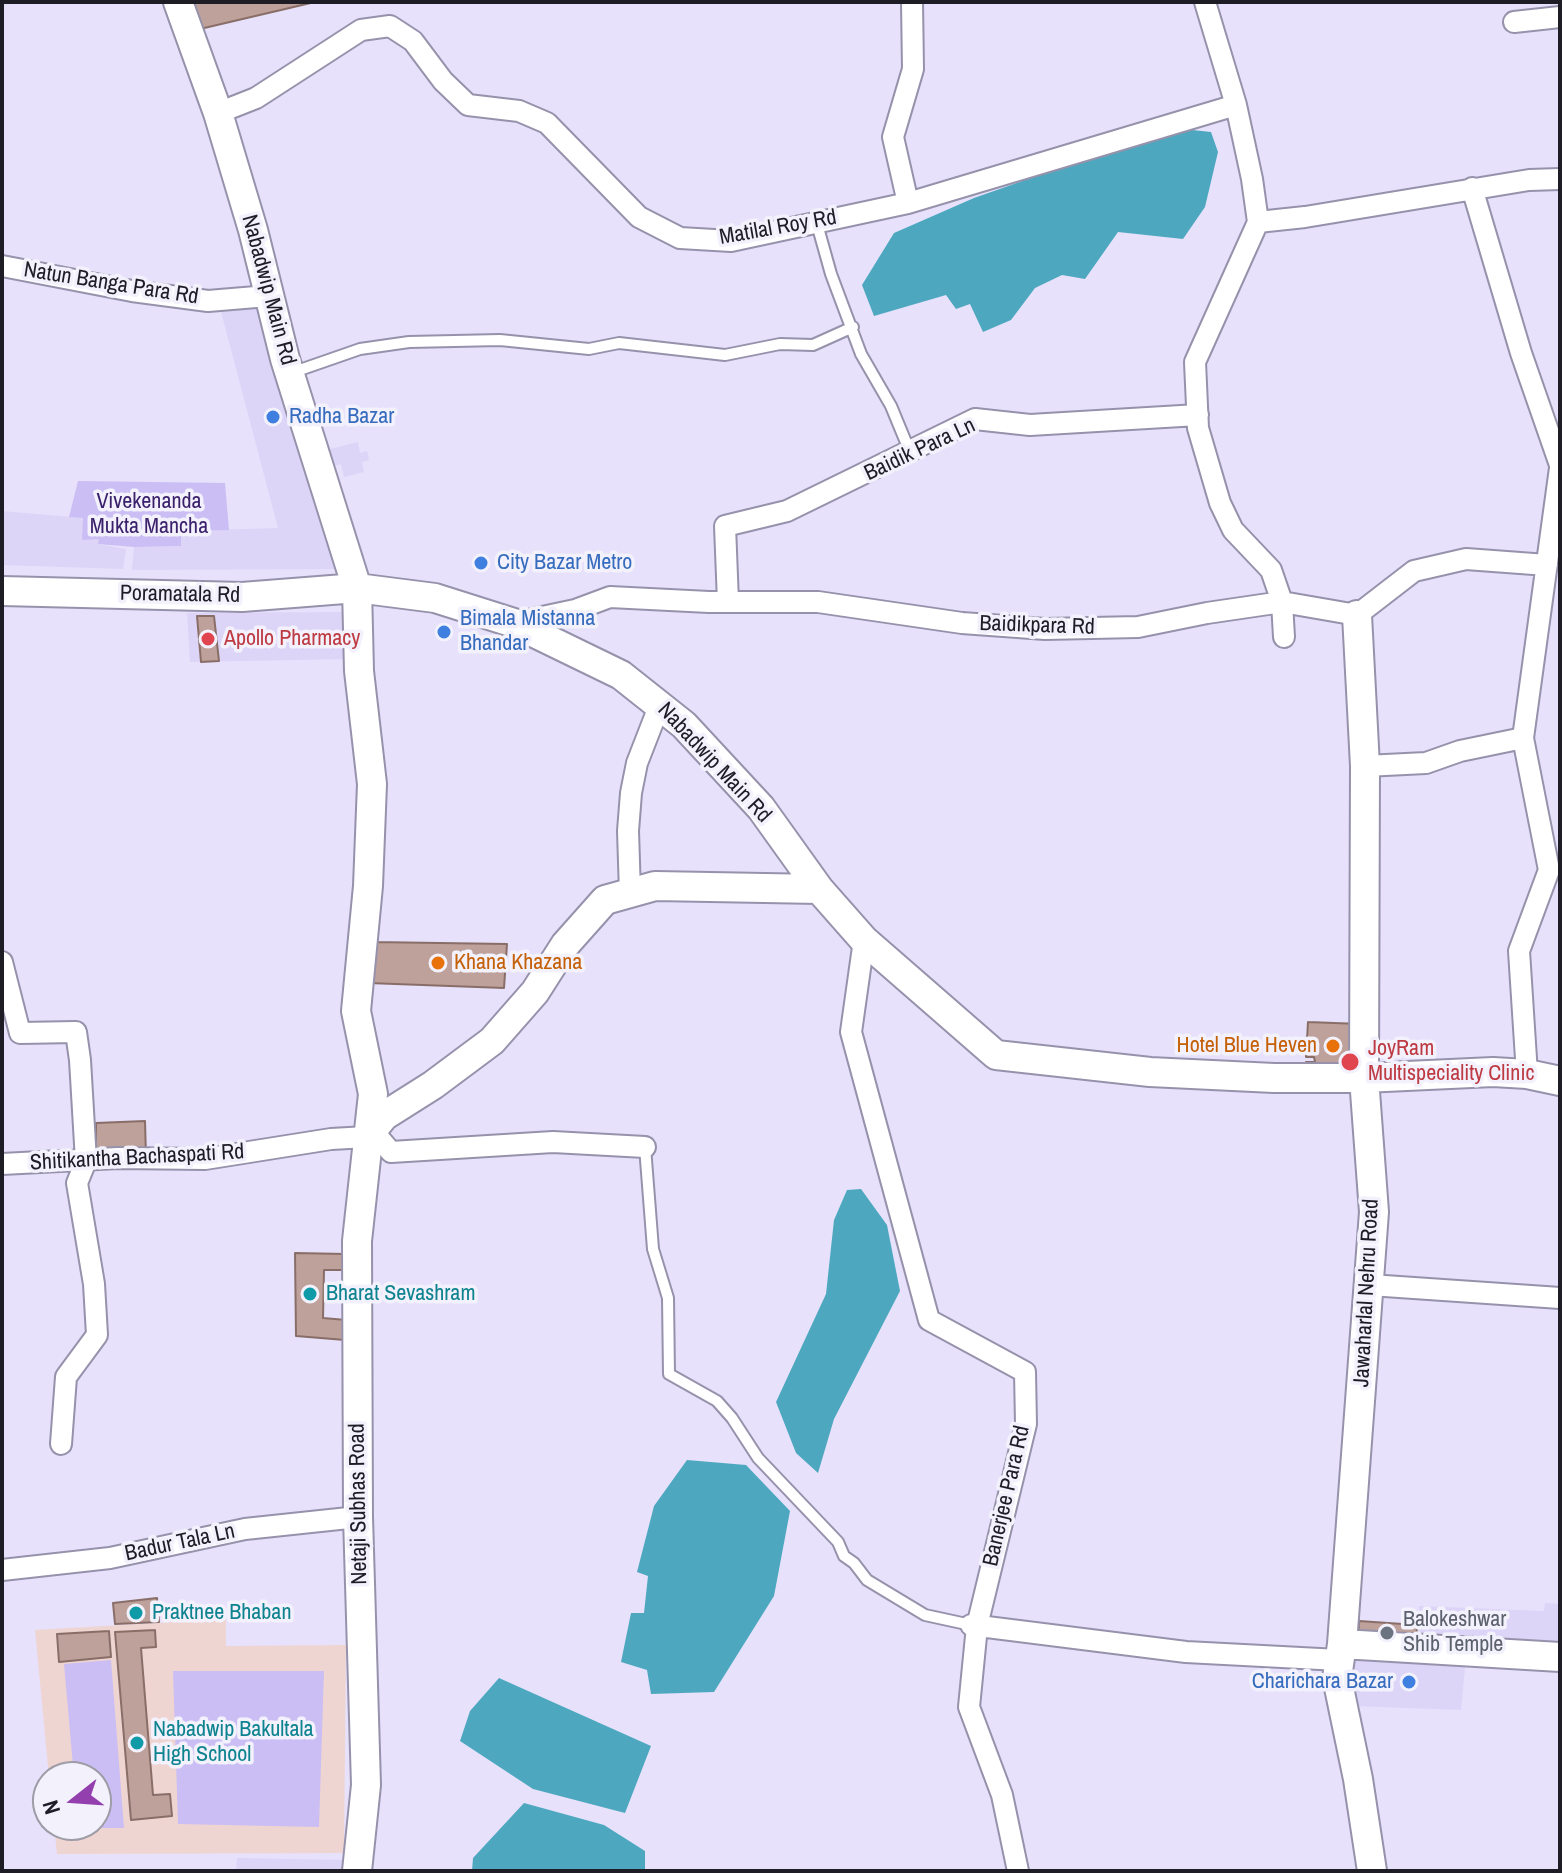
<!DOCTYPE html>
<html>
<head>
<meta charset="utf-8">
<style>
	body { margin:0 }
	#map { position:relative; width:1562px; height:1873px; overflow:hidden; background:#e7e1fc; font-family:"Archivo Narrow",sans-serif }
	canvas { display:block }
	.frame { position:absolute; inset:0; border:4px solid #1e1c25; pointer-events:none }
	.north { position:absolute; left:32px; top:1761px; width:80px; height:80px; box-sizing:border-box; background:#f3f1fc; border:2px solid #9e9ca6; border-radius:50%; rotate:253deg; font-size:22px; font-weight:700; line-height:32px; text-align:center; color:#1e1c25 }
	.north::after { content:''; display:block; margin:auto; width:28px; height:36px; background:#9340ae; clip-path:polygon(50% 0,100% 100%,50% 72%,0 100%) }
</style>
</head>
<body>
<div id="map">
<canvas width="1562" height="1873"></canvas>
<div class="frame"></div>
<div class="north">N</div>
</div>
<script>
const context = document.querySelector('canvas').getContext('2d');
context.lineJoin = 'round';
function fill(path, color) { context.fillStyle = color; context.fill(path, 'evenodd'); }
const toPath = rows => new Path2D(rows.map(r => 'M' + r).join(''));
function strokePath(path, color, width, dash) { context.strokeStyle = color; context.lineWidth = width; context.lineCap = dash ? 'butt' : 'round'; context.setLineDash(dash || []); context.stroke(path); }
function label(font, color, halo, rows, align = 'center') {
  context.font = font + ' "Archivo Narrow",sans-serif'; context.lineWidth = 7; context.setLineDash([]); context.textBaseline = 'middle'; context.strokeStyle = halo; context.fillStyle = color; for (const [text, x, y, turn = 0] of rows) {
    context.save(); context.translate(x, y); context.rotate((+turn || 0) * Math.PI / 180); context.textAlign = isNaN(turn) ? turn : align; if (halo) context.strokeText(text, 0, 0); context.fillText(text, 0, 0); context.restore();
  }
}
fill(toPath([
	[264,300,340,569,132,570,134,547,181,546,181,531,278,528,219,304],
	[358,442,360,453,367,451,369,460,362,462,364,472,344,477,341,464,327,468,322,451],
	[2,511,83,518,100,538,98,544,126,549,123,569,2,565],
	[346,612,349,659,190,662,187,613],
	[1545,1603,1560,1604,1560,1653,1418,1644,1419,1606,1544,1611],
	[1355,1652,1466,1657,1461,1710,1352,1706],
	[237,1858,347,1860,346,1871,236,1871]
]), '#dcd5f7');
fill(toPath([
	[226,1619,226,1646,346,1645,344,1853,57,1854,54,1825,96,1825,96,1777,49,1777,35,1630]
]), '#efd5d1');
fill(toPath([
	[78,481,225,483,229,530,181,531,181,546,134,547,98,544,99,539,82,540,83,518,69,517],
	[111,1660,124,1828,79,1828,78,1825,96,1825,96,1777,74,1777,64,1664],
	[173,1671,324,1671,319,1827,178,1824]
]), '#cabef4');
fill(toPath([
	[1183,129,1211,132,1218,152,1205,207,1183,239,1118,232,1085,279,1062,275,1035,288,1011,320,983,332,970,304,956,309,946,295,874,316,862,285,894,233,974,198,1122,146],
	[861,1189,887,1225,900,1291,834,1419,818,1473,796,1453,776,1402,826,1294,834,1220,847,1190],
	[687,1460,746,1465,790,1511,774,1596,714,1692,651,1694,647,1670,621,1662,631,1613,644,1613,648,1576,637,1572,654,1506],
	[499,1678,651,1746,625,1813,533,1789,460,1741,470,1711],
	[524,1803,604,1825,645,1851,645,1871,472,1871,473,1858]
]), '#4da8bf');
const building = toPath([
	[194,2,315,2,200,29,194,2],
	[197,616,214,616,219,661,201,662,197,616],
	[372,942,507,944,504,988,368,983,372,942],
	[1308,1022,1360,1024,1360,1075,1306,1074,1306,1062,1315,1062,1314,1057,1306,1057,1308,1022],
	[145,1121,146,1157,96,1158,96,1123,145,1121],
	[295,1253,346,1254,347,1270,324,1270,323,1318,346,1320,345,1340,296,1336,295,1253],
	[157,1598,159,1622,115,1624,113,1603,157,1598],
	[1359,1621,1417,1625,1416,1643,1358,1641,1359,1621],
	[155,1630,156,1647,141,1648,153,1795,170,1794,172,1816,131,1820,115,1632,155,1630],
	[109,1631,111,1657,59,1662,57,1634,109,1631]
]);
fill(building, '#bea19a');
strokePath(building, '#896e68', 2);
const lane = toPath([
	[817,224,831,274,861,354,891,406,910,452],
	[291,373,360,349,409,342,500,340,589,349,619,343,725,355,780,344,813,345,853,327],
	[645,1147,653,1249,668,1298,669,1374,717,1401,732,1418,758,1458,838,1542,844,1556,854,1563,867,1580,925,1615,971,1625]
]);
const street = toPath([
	[1205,2,1236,105,1252,179,1258,222,1195,362,1198,428,1220,503,1233,530,1271,570,1282,602,1284,637],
	[1514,22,1560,17],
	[218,113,256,98,361,30,390,26,413,41,443,81,468,105,519,111,547,123,639,217,680,238,731,241,908,203,1236,105],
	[1472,188,1521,353,1560,465],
	[908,203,893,137,913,69,912,2],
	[1258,222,1305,217,1529,180,1560,179],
	[2,266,132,291,208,301,268,296],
	[728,602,725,526,787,511,975,419,1030,425,1198,415],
	[514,623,575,610,610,597,709,602,818,602,962,623,1045,629,1138,627,1207,613,1282,602,1357,615,1414,571,1466,559,1547,565],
	[1365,766,1426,763,1460,751,1523,738],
	[630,893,628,831,631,793,637,763,660,704],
	[864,940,851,1032,929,1320,1025,1372,1026,1424,977,1626,969,1707,1002,1795,1018,1871],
	[2,962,20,1033,76,1032,80,1060,86,1161,77,1183,94,1284,97,1335,66,1377,61,1444],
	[1527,1074,1519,951,1549,870,1523,738,1560,468],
	[2,1164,118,1158,205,1159,331,1139,367,1137,379,1138,391,1152,553,1142,645,1147],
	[1370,1285,1560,1298],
	[2,1570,110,1558,245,1529,358,1517],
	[971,1625,1186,1652,1339,1660]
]);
const secondary = toPath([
	[178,2,218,113,253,230,285,359,357,588,359,671,372,784,368,886,356,1011,373,1094,357,1241,358,1517,366,1785,357,1871],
	[2,591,242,597,357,588,435,598,514,623,621,675,684,725,761,808,819,889,864,940,996,1055,1150,1072,1274,1078,1364,1078,1493,1072,1527,1074,1560,1081],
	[1357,615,1365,766,1364,1078,1374,1212,1342,1644,1337,1678,1358,1779,1372,1871],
	[367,1137,384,1116,433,1085,492,1041,535,992,565,945,605,900,655,886,819,889],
	[1342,1644,1560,1657]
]);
strokePath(lane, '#9792ab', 14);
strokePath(street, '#9792ab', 24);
strokePath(secondary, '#9792ab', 32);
strokePath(lane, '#fff', 10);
strokePath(street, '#fff', 20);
strokePath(secondary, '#fff', 28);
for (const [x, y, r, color] of [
	[273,417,8,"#3f7fe0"],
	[481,563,8,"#3f7fe0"],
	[444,632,8,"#3f7fe0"],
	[208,639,8,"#e0444e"],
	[438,963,8,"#e8710a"],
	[1333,1046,8,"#e8710a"],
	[1350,1062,10,"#e0444e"],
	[310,1294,8,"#0f9aa8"],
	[136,1613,8,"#0f9aa8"],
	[1387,1633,8,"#6b7280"],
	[1409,1682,8,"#3f7fe0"],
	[137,1743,8,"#0f9aa8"]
]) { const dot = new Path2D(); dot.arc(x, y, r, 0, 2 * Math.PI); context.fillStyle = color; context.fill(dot); strokePath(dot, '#f3f1fc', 3); }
label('22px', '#1e1c25', '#f3f1fc', [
	["Matilal Roy Rd",778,228,-10],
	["Natun Banga Para Rd",111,284,9],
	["Nabadwip Main Rd",268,290,75],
	["Baidik Para Ln",920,450,-25],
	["Poramatala Rd",180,595,1],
	["Baidikpara Rd",1037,626,2],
	["Nabadwip Main Rd",714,763,47],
	["Shitikantha Bachaspati Rd",137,1158,-3],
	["Jawaharlal Nehru Road",1367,1293,-87],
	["Banerjee Para Rd",1007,1496,-77],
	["Netaji Subhas Road",359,1504,-91],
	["Badur Tala Ln",180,1543,-12]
]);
label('22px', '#366cbe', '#f3f1fc', [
	["Radha Bazar",289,417],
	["City Bazar Metro",497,563],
	["Bimala Mistanna",460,619],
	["Bhandar",460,644],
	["Charichara Bazar",1393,1682,"right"]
], 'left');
label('22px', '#3b216b', '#f3f1fc', [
	["Vivekenanda",149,502],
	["Mukta Mancha",149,527]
]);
label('22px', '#be3a42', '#f3f1fc', [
	["Apollo Pharmacy",224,639],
	["JoyRam",1368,1049],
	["Multispeciality Clinic",1368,1074]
], 'left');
label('22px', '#c56008', '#f3f1fc', [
	["Khana Khazana",454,963],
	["Hotel Blue Heven",1317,1046,"right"]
], 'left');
label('22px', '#0d838f', '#f3f1fc', [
	["Bharat Sevashram",326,1294],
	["Praktnee Bhaban",152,1613],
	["Nabadwip Bakultala",153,1730],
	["High School",153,1755]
], 'left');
label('22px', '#5b616d', '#f3f1fc', [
	["Balokeshwar",1403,1620],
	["Shib Temple",1403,1645]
], 'left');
</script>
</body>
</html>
